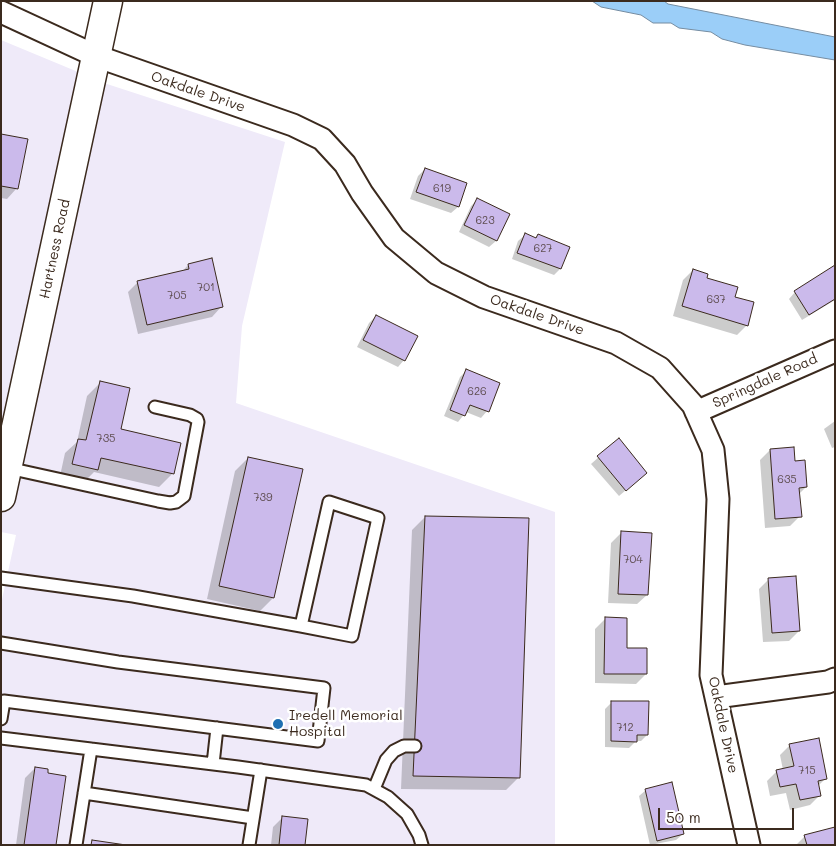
<!DOCTYPE html>
<html>
<head>
<meta charset="utf-8">
<style>
	body { margin:0 }
	#map { position:relative; width:836px; height:846px; overflow:hidden; background:#fff; font-family:Mali,sans-serif }
	canvas { display:block }
	.frame { position:absolute; inset:0; border:2px solid #3b2a1e; pointer-events:none }
	.scale { position:absolute; left:658px; top:808px; width:136px; height:22px; box-sizing:border-box; border:2px solid #3b2a1e; border-top:0; padding-left:6px; font-size:15px; line-height:18px; white-space:nowrap; color:#3b2a1e; -webkit-text-stroke:4px #fff; paint-order:stroke }
</style>
</head>
<body>
<div id="map">
<canvas width="836" height="846"></canvas>
<div class="frame"></div>
<div class="scale">50 m</div>
</div>
<script>
const context = document.querySelector('canvas').getContext('2d');
context.lineJoin = 'round';
function fill(path, color) { context.fillStyle = color; context.fill(path, 'evenodd'); }
const toPath = rows => new Path2D(rows.map(r => 'M' + r).join(''));
function strokePath(path, color, width, dash) { context.strokeStyle = color; context.lineWidth = width; context.lineCap = dash ? 'butt' : 'round'; context.setLineDash(dash || []); context.stroke(path); }
function label(font, color, halo, rows, align = 'center') {
  context.font = font + ' Mali,sans-serif'; context.lineWidth = 5; context.setLineDash([]); context.textBaseline = 'middle'; context.strokeStyle = halo; context.fillStyle = color; for (const [text, x, y, turn = 0] of rows) {
    context.save(); context.translate(x, y); context.rotate((+turn || 0) * Math.PI / 180); context.textAlign = isNaN(turn) ? turn : align; if (halo) context.strokeText(text, 0, 0); context.fillText(text, 0, 0); context.restore();
  }
}
fill(toPath([
	[1,40,107,84,285,142,242,326,236,403,555,512,555,845,1,845,1,604,16,535,1,532]
]), '#efeaf9');
const water = toPath([
	[592,1,664,1,668,4,835,37,835,60,745,45,722,39,711,32,679,28,671,23,653,23,641,15,601,7,592,1]
]);
fill(water, '#9bcef8');
strokePath(water, '#758ca1', 1);
fill(toPath([
	[1,135,26,140,16,189,7,199,1,198],
	[425,169,466,184,458,207,451,213,410,199,418,176],
	[477,200,509,215,496,241,489,247,459,232,471,206],
	[525,235,535,238,538,235,568,247,560,269,554,275,512,259,518,241],
	[188,265,221,307,212,317,138,334,128,292,138,282,182,272],
	[835,267,835,300,802,320,789,299,795,292],
	[693,270,733,298,747,325,737,335,673,316,683,280],
	[376,316,404,360,398,367,357,347,369,323],
	[466,371,487,411,481,418,466,412,458,422,444,416,460,377],
	[100,383,119,430,180,443,172,474,159,487,94,472,84,482,60,476,65,453,77,442,87,396],
	[835,421,835,447,832,448,824,429],
	[618,440,639,479,619,496,591,464],
	[770,450,794,462,806,487,799,494,800,516,790,526,765,528,760,460],
	[248,458,273,598,260,611,207,599,235,471],
	[425,517,519,777,506,790,401,789,412,530],
	[621,533,647,595,637,604,608,603,611,543],
	[769,579,799,631,789,641,763,642,759,589],
	[605,619,626,649,646,674,636,684,595,683,595,629],
	[612,702,647,735,641,741,636,741,629,748,605,747,605,709],
	[790,745,826,778,818,786,820,795,810,805,790,810,786,793,770,796,767,781,777,771,783,770,780,755],
	[35,768,55,845,16,845,25,778],
	[646,790,683,834,676,840,650,845,639,796],
	[283,817,303,845,271,845,273,827],
	[805,836,835,845,796,845]
]), '#0003');
const building = toPath([
	[1,134,28,139,18,189,1,186,1,134],
	[425,168,467,183,459,207,416,192,425,168],
	[477,198,510,214,497,241,464,225,477,198],
	[525,233,536,238,538,234,570,247,561,269,517,253,525,233],
	[212,258,223,307,147,325,137,281,189,269,188,264,212,258],
	[835,265,835,299,809,315,794,291,835,265],
	[693,269,708,274,707,278,738,287,735,297,754,302,748,326,682,306,693,269],
	[376,315,418,336,405,361,363,340,376,315],
	[466,369,500,383,489,412,470,405,465,416,450,410,466,369],
	[100,381,130,388,121,429,181,443,174,474,101,458,98,470,72,464,78,439,86,440,100,381],
	[619,438,647,473,626,491,597,456,619,438],
	[794,447,795,461,805,460,807,487,799,488,802,517,775,519,770,449,794,447],
	[248,457,303,469,274,598,219,586,248,457],
	[425,516,529,518,520,778,413,776,425,516],
	[621,531,652,533,648,595,618,594,621,531],
	[796,576,800,631,772,633,768,578,796,576],
	[605,617,627,618,627,648,647,648,647,674,604,674,605,617],
	[611,701,649,701,648,735,637,735,637,742,611,741,611,701],
	[819,738,827,779,818,781,821,796,800,800,796,784,780,787,776,770,794,766,789,744,819,738],
	[35,767,48,769,48,773,66,776,56,845,24,845,35,767],
	[672,782,684,834,657,841,645,789,672,782],
	[282,816,308,819,305,845,279,845,282,816],
	[835,827,835,845,807,845,804,835,835,827],
	[92,840,126,845,91,845,92,840]
]);
fill(building, '#cbbaeb');
strokePath(building, '#3b2a1e', 1);
const service = toPath([
	[8,468,158,501,170,503,176,502,184,496,198,422,197,419,190,415,155,407],
	[1,578,133,596,301,626,352,636,378,518,329,502,301,626],
	[1,643,118,662,324,688,318,741,4,701,1,719],
	[1,738,238,767,366,785,388,797,407,814,419,835,422,845],
	[213,764,217,728],
	[374,789,386,760,394,751,404,746,415,746],
	[84,793,253,818],
	[76,845,91,749],
	[249,845,261,770]
]);
const minor = toPath([
	[1,12,96,56,293,125,322,139,345,164,362,193,394,238,436,273,484,297,616,343,660,368,693,405,713,450,718,499,711,675,749,845],
	[696,412,835,351],
	[716,697,828,682,835,679]
]);
const secondary = toPath([
	[1,497,108,1]
]);
strokePath(service, '#3b2a1e', 15);
strokePath(minor, '#3b2a1e', 25);
strokePath(secondary, '#3b2a1e', 31);
strokePath(service, '#fff', 11);
strokePath(minor, '#fff', 21);
strokePath(secondary, '#fff', 28);
for (const [x, y, r, color] of [
	[278,724,6,"#1f6fb2"]
]) { const dot = new Path2D(); dot.arc(x, y, r, 0, 2 * Math.PI); context.fillStyle = color; context.fill(dot); strokePath(dot, '#fff', 2); }
label('11px', '#5f4e51', null, [
	["619",442,189],
	["623",485,221],
	["627",543,249],
	["701",206,288],
	["705",177,296],
	["637",716,300],
	["626",477,392],
	["735",106,439],
	["635",787,480],
	["739",263,498],
	["704",633,560],
	["712",625,728],
	["715",807,771]
]);
label('14px', '#3b2a1e', '#fff', [
	["Oakdale Drive",198,92,19],
	["Hartness Road",55,249,-78],
	["Oakdale Drive",537,315,19],
	["Springdale Road",765,381,-24],
	["Oakdale Drive",723,725,78]
]);
label('14px', '#3b2a1e', '#fff', [
	["Iredell Memorial",289,716],
	["Hospital",289,732]
], 'left');
</script>
</body>
</html>
